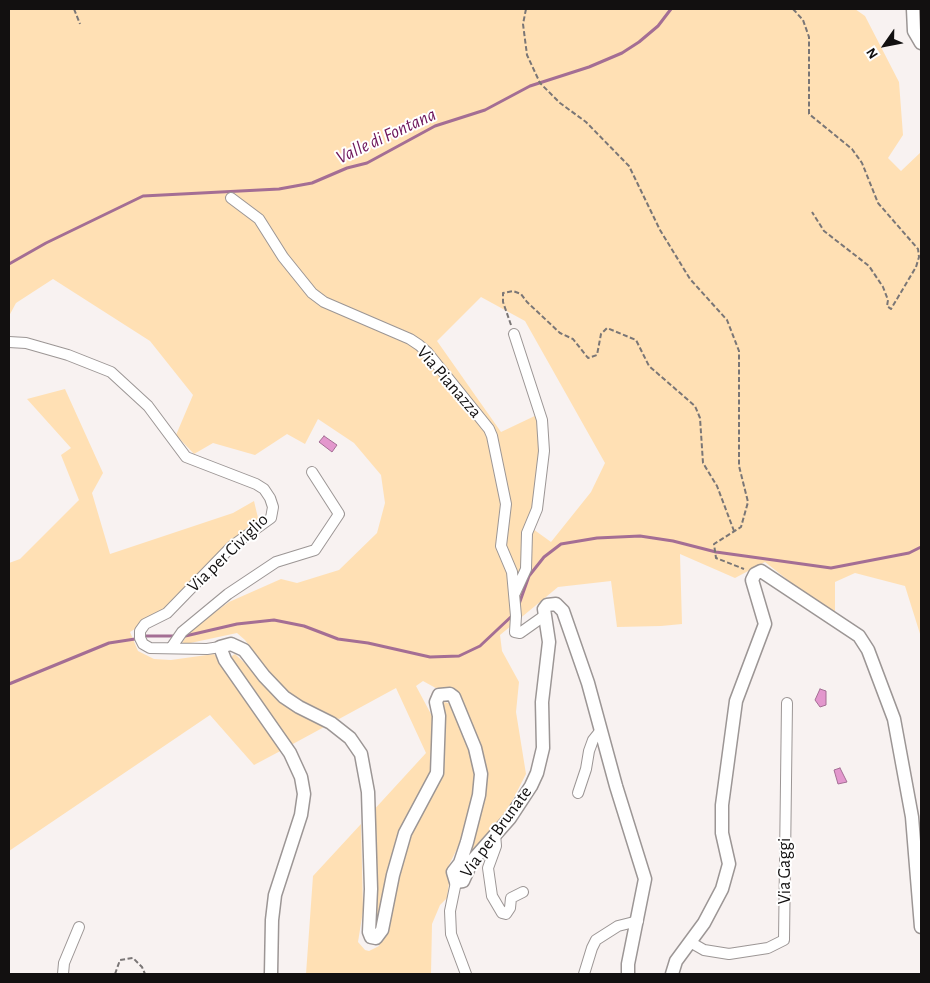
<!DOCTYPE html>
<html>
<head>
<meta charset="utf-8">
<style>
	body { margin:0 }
	#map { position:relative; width:930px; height:983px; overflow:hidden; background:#f8f2f1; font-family:"Alegreya Sans",sans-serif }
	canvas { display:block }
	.frame { position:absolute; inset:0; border:10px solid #121010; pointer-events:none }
	.north { position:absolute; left:860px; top:20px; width:50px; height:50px; -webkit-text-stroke:4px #fff; paint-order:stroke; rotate:237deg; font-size:14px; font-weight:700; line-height:20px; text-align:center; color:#121010 }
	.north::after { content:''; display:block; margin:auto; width:18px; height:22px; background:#121010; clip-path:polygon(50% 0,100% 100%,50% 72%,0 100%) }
</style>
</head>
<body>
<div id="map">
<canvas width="930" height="983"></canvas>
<div class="frame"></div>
<div class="north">N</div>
</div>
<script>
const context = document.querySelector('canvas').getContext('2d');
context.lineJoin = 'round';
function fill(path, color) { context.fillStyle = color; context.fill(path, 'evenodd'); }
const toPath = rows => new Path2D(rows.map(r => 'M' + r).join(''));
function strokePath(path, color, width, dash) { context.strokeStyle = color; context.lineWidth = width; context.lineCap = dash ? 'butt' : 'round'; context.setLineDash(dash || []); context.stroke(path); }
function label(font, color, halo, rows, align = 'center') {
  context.font = font + ' "Alegreya Sans",sans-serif'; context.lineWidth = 4; context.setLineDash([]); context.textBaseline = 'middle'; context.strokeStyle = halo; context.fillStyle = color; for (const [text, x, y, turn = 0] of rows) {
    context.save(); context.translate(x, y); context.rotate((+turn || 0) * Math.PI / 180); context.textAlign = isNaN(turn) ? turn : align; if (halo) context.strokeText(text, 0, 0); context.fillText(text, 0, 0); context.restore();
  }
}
fill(toPath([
	[9,9,855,9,865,16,899,82,903,135,888,158,901,171,921,152,921,637,905,586,855,573,835,582,835,612,794,585,765,562,735,578,680,554,682,624,661,626,617,627,611,581,558,587,500,635,502,651,519,682,516,712,526,774,506,813,465,865,482,797,461,702,423,681,416,686,432,716,434,732,431,770,399,833,379,926,372,930,371,813,426,753,396,688,339,719,309,707,275,683,245,640,237,633,181,645,190,630,229,602,281,579,297,583,339,570,377,533,385,503,381,475,354,443,318,419,305,444,287,434,255,455,213,443,194,454,176,435,193,395,150,341,53,279,16,303,9,316],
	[481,297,525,321,605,463,591,492,551,542,533,529,543,503,541,413,501,432,437,341],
	[65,389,103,473,92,493,110,554,233,513,254,501,258,518,254,526,162,612,130,632,138,651,154,659,171,660,214,654,286,748,254,765,210,715,9,851,9,563,20,559,79,500,61,455,71,448,27,399],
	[235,654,253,671,326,726,291,745,231,660,232,656],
	[444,702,452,704,464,729,476,775,475,794,461,841,448,867,449,883,447,898,440,905,432,924,431,974,306,974,313,876,361,824,363,911,358,942,365,950,369,951,379,946,407,835,438,776,442,703]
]), '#ffe0b4');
const water = toPath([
	[324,436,337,445,332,452,319,442,324,436],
	[820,689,826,691,826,705,820,707,815,700,820,689],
	[840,768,847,782,838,784,834,770,840,768]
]);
fill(water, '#e397cd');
strokePath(water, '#a46e94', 1);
strokePath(toPath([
	[9,264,46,243,143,196,279,189,312,183,347,168,367,163,435,126,485,110,530,86,589,67,622,53,639,42,658,26,671,9],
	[518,607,529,576,544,557,561,544,597,538,640,536,673,541,716,552,831,568,909,553,921,547],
	[146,636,175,636],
	[181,637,237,624,274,620,304,626,338,639,368,643,430,657,459,656,480,646,514,614],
	[9,684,109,643,135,639]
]), '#a46e94', 3);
const minor = toPath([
	[231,198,259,219,283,257,312,293,324,302,410,339,419,345,427,352,489,429,492,436,506,504,501,546,512,572,516,616,515,632,520,633,544,616],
	[514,334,542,420,544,451,537,509,527,533,526,569,515,593],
	[9,342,26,343,68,355,111,372,148,406,186,457,256,484,264,489,270,498,273,507,271,518,232,546,167,613,145,624,140,631,140,638,143,644,150,648,207,649,220,647],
	[171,648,182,632,228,594,276,562,315,550,339,514,312,472],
	[578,793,586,769,589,751,593,740,601,730],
	[495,834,496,846,488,868,492,896,502,913,506,914,510,908,511,898,523,892],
	[456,882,450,911,451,934,466,974],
	[690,942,704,950,729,954,768,948,784,940,787,703],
	[63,974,64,963,79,927],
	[584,974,592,948,596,940,618,926,638,921]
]);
const tertiary = toPath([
	[913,9,914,31,921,43],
	[271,974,272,920,275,895,301,815,304,794,301,777,290,753,225,660,220,647,231,644,244,650,264,676,284,697,299,707,331,723,350,738,361,754,368,792,371,889,369,932,371,937,376,938,382,930,393,875,405,833,437,773,439,716,436,702,439,695,450,694,454,697,475,748,481,774,479,795,467,842,460,863,453,872,456,882,463,881,472,861,510,818,531,786,537,773,543,748,542,702,549,642,544,609,547,605,556,604,563,611,588,683,616,786,645,879,628,964,628,974],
	[672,974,676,961,704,923,722,889,729,864,722,833,722,805,736,701,765,624,752,580,755,574,761,571,859,636,868,650,894,719,912,817,921,927]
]);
strokePath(minor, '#9c9695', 12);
strokePath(tertiary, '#9c9695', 15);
strokePath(toPath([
	[74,9,80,24],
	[526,9,523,24,527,55,540,83,560,103,586,122,629,166,660,230,690,279,727,320,739,351,739,466,748,502,741,527,714,544,716,558,744,569],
	[793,9,803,20,809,37,809,114,852,149,862,163,878,203,918,249,919,257,916,267,891,309,887,306,888,300,883,287,869,266,824,231,812,212],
	[511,325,503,302,503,293,513,291,521,294,527,302,560,333,573,339,588,358,597,355,601,334,607,328,636,340,649,366,695,406,700,418,703,463,717,486,734,531],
	[115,974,120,960,133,958,142,967,145,974]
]), '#7a7676', 2, [5, 2.5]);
strokePath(minor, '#fff', 10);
strokePath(tertiary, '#fff', 12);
label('18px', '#121010', '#fff', [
	["Via Pianazza",449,382,49],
	["Via per Civiglio",228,553,-44],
	["Via per Brunate",496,832,-54],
	["Via Gaggi",785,871,-90]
]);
label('italic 19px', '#6d155a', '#fff', [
	["Valle di Fontana",386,136,-25]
]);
</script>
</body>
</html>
